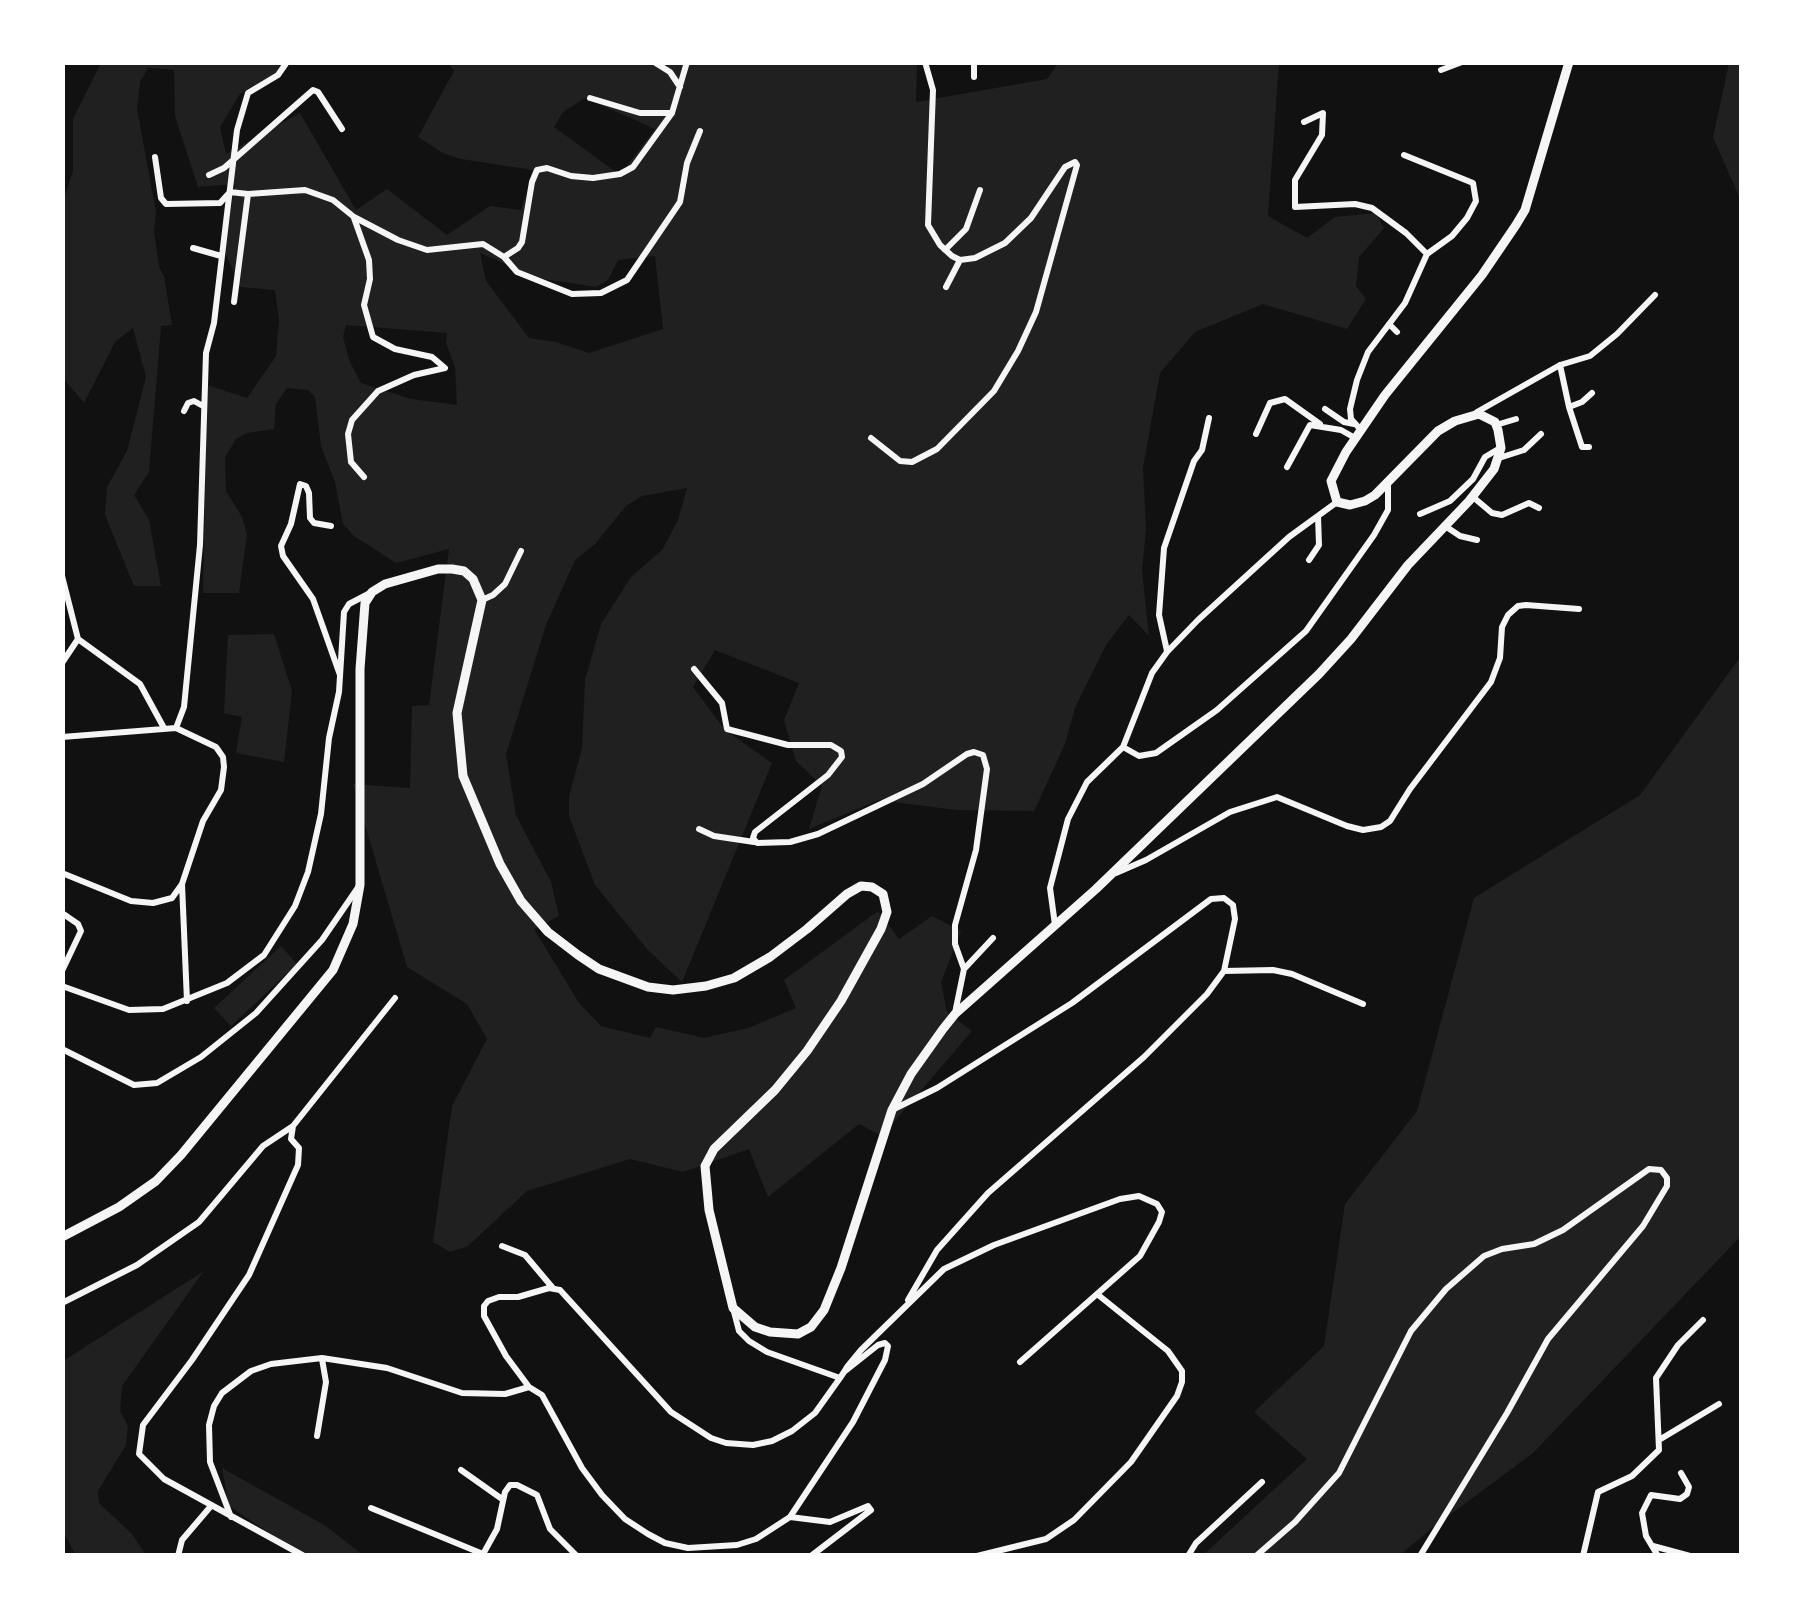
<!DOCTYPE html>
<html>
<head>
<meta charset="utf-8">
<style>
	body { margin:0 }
	#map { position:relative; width:1804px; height:1618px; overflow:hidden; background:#111; font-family:"Open Sans",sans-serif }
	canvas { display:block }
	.frame { position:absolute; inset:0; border:65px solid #fff; pointer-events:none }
</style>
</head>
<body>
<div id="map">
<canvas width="1804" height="1618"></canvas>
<div class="frame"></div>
</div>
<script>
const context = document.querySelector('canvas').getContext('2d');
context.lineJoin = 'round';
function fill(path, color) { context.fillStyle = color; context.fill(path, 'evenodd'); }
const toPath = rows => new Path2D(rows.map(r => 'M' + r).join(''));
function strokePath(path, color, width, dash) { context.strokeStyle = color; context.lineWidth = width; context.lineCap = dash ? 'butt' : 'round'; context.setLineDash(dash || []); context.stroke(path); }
fill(toPath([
	[101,63,282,63,278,72,240,94,220,127,226,154,300,113,356,210,387,189,447,235,490,206,521,210,533,170,461,159,443,153,418,137,454,71,448,63,917,63,916,102,1047,79,1058,63,1279,63,1268,216,1307,238,1335,217,1376,213,1384,228,1359,257,1356,286,1366,299,1347,329,1263,304,1195,332,1160,373,1143,468,1146,529,1142,570,1149,636,1129,615,1106,645,1075,708,1065,744,1034,811,956,810,879,800,809,829,822,786,796,761,784,720,799,683,715,650,693,687,725,730,772,763,682,982,647,949,595,885,569,816,569,797,582,748,585,680,601,624,631,577,662,550,678,520,687,488,642,496,626,506,595,544,575,560,546,625,506,754,516,815,551,882,559,916,534,929,579,1003,601,1026,650,1038,656,1027,704,1038,748,1028,796,1008,784,980,878,911,899,939,932,916,961,931,941,982,947,1012,972,1031,882,1136,859,1124,768,1197,749,1149,683,1172,630,1159,527,1191,468,1246,450,1252,433,1242,452,1106,487,1039,467,1004,407,967,353,784,410,788,412,706,429,705,449,549,396,563,354,536,343,524,335,482,321,446,315,397,308,390,287,388,276,404,274,429,247,433,236,439,225,457,226,491,242,517,247,534,239,593,203,593,207,385,247,398,276,356,279,320,275,290,240,287,224,250,235,184,198,187,175,116,174,70,148,68,140,82,137,109,156,212,154,232,159,267,164,276,172,325,161,326,149,472,134,495,149,520,161,586,134,586,105,515,107,487,127,451,146,377,133,328,115,342,84,403,63,378,63,221,65,195,73,171,73,119],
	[585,98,655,129,620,175,554,127,563,112],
	[480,253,537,278,596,287,608,280,618,260,655,256,663,329,589,353,556,342,529,338,486,281],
	[346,325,447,333,446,343,455,367,457,405,411,399,361,383,349,360,343,337],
	[1729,63,1741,63,1741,201,1713,137],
	[274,634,292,691,284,762,236,753,242,717,224,713,228,635],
	[1741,656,1741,1236,1533,1453,1432,1528,1400,1555,1202,1556,1307,1459,1254,1412,1324,1346,1345,1204,1417,1111,1474,898,1640,795],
	[281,946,297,964,231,1026,214,1008],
	[204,1271,122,1386,120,1411,128,1426,126,1445,98,1491,99,1503,132,1534,146,1555,76,1555,63,1532,63,1361],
	[222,1468,326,1526,363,1555,302,1555,229,1506]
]), '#202020');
strokePath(toPath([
	[654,62,670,72,680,87],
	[974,62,974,77],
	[1441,70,1462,62],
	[590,98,640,113,672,113],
	[1304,122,1323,113,1322,135,1295,180,1295,207,1355,204,1372,208,1406,233,1427,254],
	[155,157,161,198,166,204,220,203,230,192,248,194,305,190,333,200,354,217,398,240,427,250,483,244,504,257,518,248,522,242,532,182,537,170,547,168,571,176,593,178,620,174,633,167,672,113,687,62],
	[209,175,224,168,313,90,318,92,342,129],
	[354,218,369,260,370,279,364,305,373,337,395,349,432,357,445,368,414,375,378,391,352,420,348,434,351,462,364,477],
	[193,248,221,256],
	[945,250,966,229,980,190],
	[504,257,517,272,572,294,601,293,627,280,680,202,687,163,700,131],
	[946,287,960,260],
	[234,302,248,194],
	[1389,324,1397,332],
	[1560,365,1569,407,1582,402,1592,393],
	[1569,407,1582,447,1589,447],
	[1325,409,1344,422,1354,424],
	[184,411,188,403,194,401,203,406],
	[1477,412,1560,365,1590,356,1617,334,1655,295],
	[1496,425,1516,419],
	[1361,430,1351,419,1350,409,1357,380,1368,352,1405,303,1427,254,1452,236,1467,218,1476,201,1473,183,1404,155],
	[1256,434,1270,403,1285,399,1320,424],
	[871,438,900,461,912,462,937,449,994,391,1018,351,1036,312,1077,165,1075,162,1065,167,1031,218,1005,243,975,258,960,260,952,256,940,245,928,225,933,90,925,62],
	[1499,458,1524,450,1541,434],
	[1287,467,1310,425,1341,430,1355,438],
	[1473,497,1492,513,1502,515,1529,503,1539,508],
	[1420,514,1450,501,1473,479,1485,457,1500,448],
	[331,526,314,523,310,518,309,493,306,486,300,484,291,524,281,546,283,556,313,599,340,675],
	[1445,526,1460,536,1477,540],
	[1309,560,1319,545,1318,516],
	[62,576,78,639,140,684,164,728],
	[482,600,493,595,505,584,521,551],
	[1167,651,1159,615,1164,548,1194,461,1202,450,1209,418],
	[62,663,78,639],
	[694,669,722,703,727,729,788,745,831,745,841,751,842,757,828,775,755,832,753,838,757,843,790,842,818,834,923,784,967,754,974,752,983,755,987,769,976,850,955,925,955,944,964,969,955,1013],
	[62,737,176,728,184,707,200,545,206,353,214,323,237,130,248,93,278,75,287,62],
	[1123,747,1139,756,1156,753,1217,710,1306,631,1374,535,1388,510,1388,483],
	[699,829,714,836,754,842],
	[62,873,131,901,153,903,172,898,182,884,203,821,221,790,224,767,223,757,216,747,176,728],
	[1116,873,1146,860,1230,812,1277,797,1347,826,1363,830,1381,827,1390,821,1410,789,1491,682,1500,658,1502,627,1508,615,1518,606,1526,605,1579,609],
	[182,884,187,1001],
	[62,913,78,924,81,931,62,971],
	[1055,925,1050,888,1068,819,1087,782,1123,747,1152,673,1167,652,1198,620,1289,537,1337,502],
	[965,968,993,938],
	[1224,971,1273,970,1292,974,1363,1004],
	[62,986,129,1010,163,1009,227,983,264,955,295,906,308,872,321,814,329,738,339,692,344,612,349,604,372,592],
	[62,1049,134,1085,157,1083,201,1057,256,1013,322,940,359,886],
	[894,1109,937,1088,1072,1003,1211,899,1224,898,1233,905,1235,919,1224,971,1207,994,1144,1057,988,1193,937,1250,908,1300],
	[293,1126,291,1139,299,1148,298,1165,249,1275,192,1360,143,1425,139,1454,164,1479,304,1556],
	[502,1246,525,1255,552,1287],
	[62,1303,137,1265,199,1222,263,1146,293,1126,395,998],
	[733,1308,739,1331,749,1341,767,1352,840,1378],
	[844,1372,878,1345,885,1343,888,1346,885,1360,853,1422,790,1517,756,1539,737,1545,688,1548,665,1543,648,1534,625,1519,602,1495,582,1468,542,1395,529,1387,506,1356,484,1316,484,1306,488,1301,499,1297,518,1297,549,1288,560,1290,671,1412,711,1438,726,1443,753,1445,772,1441,792,1431,815,1413,840,1378,844,1372,847,1367,861,1350,944,1269,994,1245,1120,1199,1139,1196,1157,1204,1162,1212,1159,1222,1140,1256,1020,1362],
	[317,1436,326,1382,322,1359],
	[1659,1440,1719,1404],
	[461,1470,502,1499],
	[371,1508,483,1554],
	[231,1517,210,1462,209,1425,214,1406,222,1393,251,1371,271,1364,322,1358,387,1368,462,1393,505,1394,529,1387],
	[790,1517,830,1522,868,1506,871,1510],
	[1653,1546,1690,1556],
	[178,1556,182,1540,211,1506],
	[482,1556,497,1529,505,1492,510,1485,517,1485,537,1495,550,1529,577,1556],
	[811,1556,871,1510],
	[977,1556,1046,1539,1074,1520,1131,1462,1177,1396,1182,1382,1182,1371,1168,1351,1097,1294],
	[1188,1556,1196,1543,1262,1482],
	[1256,1556,1295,1522,1339,1473,1411,1331,1446,1289,1484,1256,1502,1249,1534,1244,1563,1230,1649,1169,1661,1170,1667,1178,1667,1186,1643,1226,1548,1339,1507,1413,1420,1556],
	[1583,1556,1598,1492,1632,1476,1659,1450,1656,1378,1678,1345,1703,1320],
	[1658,1556,1646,1536,1642,1513,1651,1495,1680,1499,1687,1494,1689,1487,1681,1473]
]), '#f5f5f5', 6);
strokePath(toPath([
	[62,1237,119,1207,156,1181,181,1155,333,970,353,924,360,885,360,669,365,603,372,592,385,584,438,569,452,569,464,571,473,579,482,600,457,713,463,776,500,864,521,901,548,932,578,955,599,969,648,987,673,990,706,986,734,978,770,957,807,929,847,894,861,886,872,887,883,894,887,912,881,929,841,1001,807,1051,775,1090,714,1149,705,1166,709,1210,733,1308,755,1327,770,1332,798,1334,811,1327,824,1310,841,1268,892,1110,911,1074,943,1029,955,1014,1096,889,1319,674,1351,639,1408,565,1469,501,1494,469,1501,448,1498,430,1495,422,1479,414,1455,421,1438,431,1375,495,1365,501,1350,505,1337,502,1331,481,1346,452,1385,395,1482,275,1516,225,1525,210,1569,62]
]), '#f5f5f5', 9);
</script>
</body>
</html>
